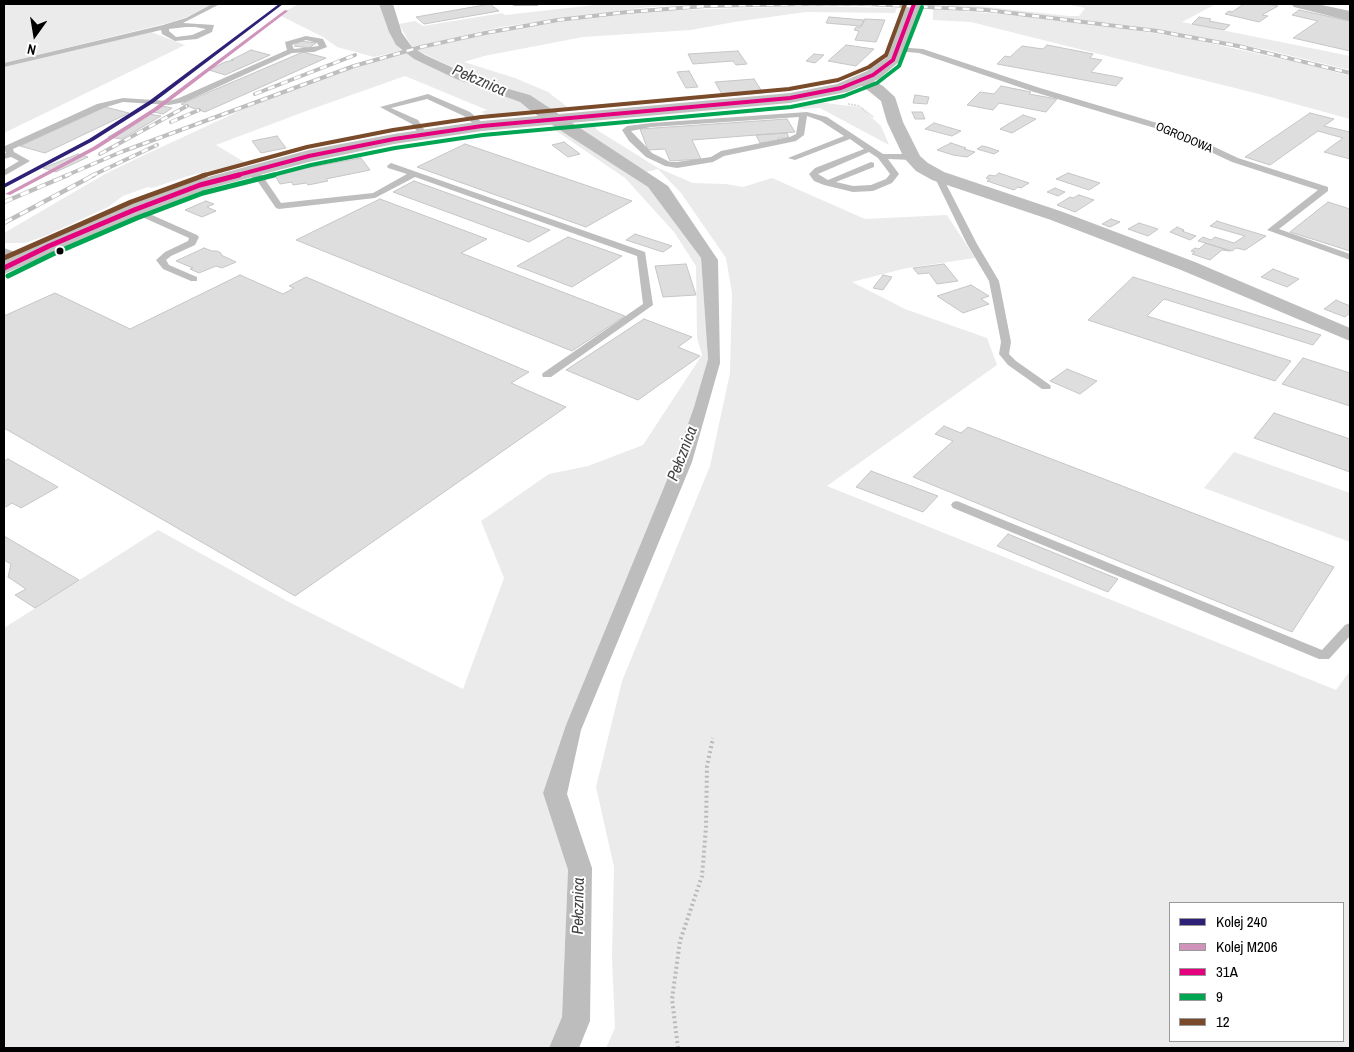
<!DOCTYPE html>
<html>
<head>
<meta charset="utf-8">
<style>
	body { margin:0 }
	#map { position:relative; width:1354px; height:1052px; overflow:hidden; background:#fff; font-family:"Archivo Narrow",sans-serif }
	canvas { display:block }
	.frame { position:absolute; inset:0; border:5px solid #000; pointer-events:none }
	.legend { position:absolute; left:1169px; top:902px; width:175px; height:140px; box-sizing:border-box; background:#fff; border:1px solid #999; margin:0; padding:6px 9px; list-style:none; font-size:15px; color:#000 }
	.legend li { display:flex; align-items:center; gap:10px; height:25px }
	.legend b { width:25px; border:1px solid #999 }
	.north { position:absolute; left:10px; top:10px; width:50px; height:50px; -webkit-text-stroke:4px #fff; paint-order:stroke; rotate:193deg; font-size:14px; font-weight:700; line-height:20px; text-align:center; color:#000 }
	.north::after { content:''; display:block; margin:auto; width:18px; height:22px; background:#000; clip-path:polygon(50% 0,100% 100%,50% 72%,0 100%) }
</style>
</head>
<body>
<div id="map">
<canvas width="1354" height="1052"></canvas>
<div class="frame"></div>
<ul class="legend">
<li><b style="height:6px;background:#2e2076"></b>Kolej 240</li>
<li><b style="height:6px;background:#d094bb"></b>Kolej M206</li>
<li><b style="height:6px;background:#e5007d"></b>31A</li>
<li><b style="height:6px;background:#00a651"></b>9</li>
<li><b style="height:6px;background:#7a4b2a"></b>12</li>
</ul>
<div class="north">N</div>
</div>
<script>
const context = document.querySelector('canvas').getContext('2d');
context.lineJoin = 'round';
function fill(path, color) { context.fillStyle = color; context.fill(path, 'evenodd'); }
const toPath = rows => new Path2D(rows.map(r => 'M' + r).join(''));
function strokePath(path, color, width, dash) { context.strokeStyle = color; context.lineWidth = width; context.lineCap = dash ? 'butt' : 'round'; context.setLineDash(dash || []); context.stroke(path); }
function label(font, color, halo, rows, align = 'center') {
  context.font = font + ' "Archivo Narrow",sans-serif'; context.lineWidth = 4; context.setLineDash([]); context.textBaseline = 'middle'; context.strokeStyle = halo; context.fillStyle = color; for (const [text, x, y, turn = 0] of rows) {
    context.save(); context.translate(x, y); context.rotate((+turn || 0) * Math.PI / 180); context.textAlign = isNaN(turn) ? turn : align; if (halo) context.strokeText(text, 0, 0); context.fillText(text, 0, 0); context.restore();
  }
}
fill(toPath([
	[4,4,212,4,187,17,172,22,4,63],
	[298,4,379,4,389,32,396,45,402,50,374,57,337,47,323,37,279,15],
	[604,4,720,4,650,7,577,16,501,27,412,47,399,24,415,21,423,26,502,13,505,15],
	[933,4,960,4,1069,16,1079,16,1085,8,1066,4,1216,4,1182,22,1350,56,1350,70,1263,49,1135,26],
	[810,6,897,8,895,13,806,12,734,22,691,30,583,37,484,56,464,62,515,78,548,92,570,109,554,111,530,95,484,82,416,50,507,30,579,19,651,11],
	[933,9,1001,14,1099,25,1186,38,1305,64,1350,76,1350,119,1259,94,971,22,933,20],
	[151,32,185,45,4,133,4,67],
	[406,52,414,59,456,79,520,102,532,112,501,115,485,114,481,112,487,110,405,76,309,110,216,145,246,163,188,176,152,188,148,187,123,196,108,207,45,236,25,243,4,243,4,233,105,174,142,156,248,107,340,72],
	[818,102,857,107,862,109,881,126,889,145,820,108,803,109,792,106],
	[760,110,763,112,594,125,597,130,658,168,693,183,726,184,743,187,772,178,865,219,947,215,975,258,907,268,852,282,905,309,987,338,997,365,827,486,1336,690,1350,671,1350,1048,606,1048,615,1028,612,957,614,867,596,787,622,681,710,466,730,373,732,293,726,258,681,193,658,169,646,172,573,124],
	[1170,903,1343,903,1343,1041,1170,1041],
	[558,127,648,187,701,258,708,359,694,407,676,458,566,725,543,793,568,870,562,1017,549,1048,4,1048,4,628,158,530,289,602,463,689,504,578,481,521,549,474,588,466,643,445,702,355,697,338,696,266,674,232,625,178,552,128],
	[1234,452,1350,493,1350,542,1204,488]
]), '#ebebeb');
fill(toPath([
	[379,4,393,4,402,33,412,47,425,55,484,82,530,95,668,186,718,260,720,363,692,462,581,730,567,794,592,868,590,1021,579,1048,549,1048,562,1017,568,870,543,793,566,725,676,458,694,407,708,359,701,258,648,187,532,112,520,102,456,79,414,59,396,45,389,32]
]), '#bdbdbd');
const building = toPath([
	[490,4,499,11,424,24,416,17,490,4],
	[1244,4,1266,4,1278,6,1262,15,1268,16,1259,22,1225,14,1229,11,1232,12,1244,4],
	[1299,10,1350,21,1350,51,1293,38,1318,21,1292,15,1299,10],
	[829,17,864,20,861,26,826,23,829,17],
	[1199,17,1211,19,1209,21,1230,25,1224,30,1192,24,1199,17],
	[865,19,885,20,876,42,855,40,859,31,854,30,856,27,861,27,865,19],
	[300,41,316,43,309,48,294,46,300,41],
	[846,45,874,49,856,66,828,61,846,45],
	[1047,45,1093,54,1090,58,1102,60,1091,72,1123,78,1116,86,997,64,1005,56,1010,57,1022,46,1043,49,1047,45],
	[251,50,270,55,225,75,209,70,225,62,234,60,231,60,251,50],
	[738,51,747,64,736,65,733,61,693,64,688,54,738,51],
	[303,52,326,58,205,112,181,104,303,52],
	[814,54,824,55,815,63,806,61,814,54],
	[689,71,698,87,686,88,677,72,689,71],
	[754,79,763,93,723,96,715,82,754,79],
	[1001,86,1031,92,1029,94,1057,99,1046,112,999,103,993,110,967,105,980,92,994,94,1001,86],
	[915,95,929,97,927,104,913,103,915,95],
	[162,106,172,108,163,114,153,112,162,106],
	[105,107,129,113,45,153,20,146,105,107],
	[912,112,922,112,925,119,915,119,912,112],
	[1310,113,1334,119,1324,126,1350,132,1350,159,1324,152,1343,138,1318,131,1270,165,1245,157,1310,113],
	[148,114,161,116,122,139,108,137,148,114],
	[1023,115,1036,119,1012,133,1000,129,1023,115],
	[787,119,795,132,692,140,701,159,670,161,665,149,648,150,640,129,787,119],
	[934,123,961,131,952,136,925,129,934,123],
	[787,133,789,138,778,138,780,141,760,143,756,135,787,133],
	[277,136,286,148,261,153,252,141,277,136],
	[564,142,580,154,568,157,552,145,564,142],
	[951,143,966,148,964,149,975,152,967,157,953,155,937,150,951,143],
	[465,144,632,201,586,227,417,167,465,144],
	[982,146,987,147,999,151,994,154,977,149,982,146],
	[78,154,88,157,56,172,43,168,78,154],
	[361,158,370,170,326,179,328,181,308,185,306,183,293,185,292,182,280,184,274,174,361,158],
	[999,173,1029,183,1021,188,1018,187,1014,190,987,181,990,179,986,178,989,175,995,176,999,173],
	[1068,173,1100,183,1089,190,1056,179,1068,173],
	[414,181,550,230,529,242,393,192,414,181],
	[1055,188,1065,192,1058,196,1047,192,1055,188],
	[1079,195,1094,200,1075,212,1057,205,1070,197,1073,198,1079,195],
	[380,199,487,239,461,253,625,316,572,351,296,240,380,199],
	[206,201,214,204,207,207,216,211,202,217,185,210,206,201],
	[1328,202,1350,209,1350,251,1290,232,1328,202],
	[1111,219,1120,222,1110,227,1102,224,1111,219],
	[1217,221,1223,223,1266,236,1245,250,1236,248,1232,251,1198,241,1203,237,1211,240,1215,237,1234,243,1245,236,1210,226,1217,221],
	[1139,223,1158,229,1148,236,1128,229,1139,223],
	[1177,227,1184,230,1182,231,1196,236,1190,240,1170,232,1177,227],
	[635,234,672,246,663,252,626,240,635,234],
	[568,237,622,256,572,287,517,266,568,237],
	[1206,243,1230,251,1222,250,1210,260,1192,254,1195,252,1191,251,1195,248,1199,249,1206,243],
	[204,248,212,251,217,251,221,253,221,255,236,262,222,268,216,266,199,273,190,269,193,268,176,261,204,248],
	[686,264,696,295,663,297,655,266,686,264],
	[944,264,958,281,937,284,929,273,918,274,913,268,944,264],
	[1273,269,1299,279,1287,287,1261,277,1273,269],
	[240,275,283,294,294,288,289,286,306,277,529,372,511,383,566,407,295,596,4,428,4,316,55,293,130,329,240,275],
	[883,275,892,277,883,290,873,288,883,275],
	[1133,277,1321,335,1313,345,1164,299,1147,316,1291,361,1275,381,1088,320,1133,277],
	[971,285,989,296,981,299,989,304,963,313,937,296,971,285],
	[1336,300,1350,306,1350,313,1345,317,1324,309,1336,300],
	[644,319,692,337,678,347,700,356,638,400,566,370,644,319],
	[1303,358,1350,373,1350,406,1282,384,1303,358],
	[1067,369,1097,381,1080,394,1050,381,1067,369],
	[1274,413,1350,439,1350,472,1254,438,1274,413],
	[944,426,961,433,968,427,1334,567,1292,632,913,477,953,441,935,434,944,426],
	[8,459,58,487,21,508,12,503,6,507,4,506,4,461,8,459],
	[871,471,938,496,923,512,856,487,871,471],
	[1008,534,1118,579,1108,592,997,546,1008,534],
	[4,536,79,580,35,608,15,595,26,589,8,577,11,564,4,560,4,536]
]);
fill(building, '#dedede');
strokePath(building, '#c6c6c6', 1);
strokePath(toPath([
	[848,104,859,106,873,117]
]), '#b9b9b9', 2, [0.5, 1]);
strokePath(toPath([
	[678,1048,672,999,680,941,702,876,706,827,707,766,713,738]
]), '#b9b9b9', 4, [2, 3]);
fill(toPath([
	[212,4,220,4,183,23,214,25,212,32,197,39,175,41,162,34,161,30,4,67,4,63,163,25,186,18,212,4],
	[186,27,195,27,206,29,192,35,176,37,169,31,169,29,186,27],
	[511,4,540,4,537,6,514,6,511,4],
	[306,36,323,39,327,47,314,52,292,53,185,102,169,105,123,102,103,108,13,149,14,152,30,161,4,176,4,170,19,161,11,157,4,159,4,154,6,153,4,148,5,146,97,104,123,98,169,101,179,98,287,50,285,42,306,36],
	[306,40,317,43,319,46,294,49,292,45,306,40],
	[896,47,923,49,1040,88,1174,128,1238,158,1328,187,1328,191,1279,229,1350,254,1350,260,1267,230,1318,190,1232,162,1168,132,1034,92,919,53,896,51,896,47],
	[428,94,470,112,486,126,479,128,464,116,427,99,391,108,418,120,427,134,423,136,420,136,412,124,380,107,428,94],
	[807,112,827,117,883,154,912,154,916,157,912,160,888,159,899,174,892,183,873,191,853,192,824,185,814,181,809,174,815,168,864,149,850,139,795,160,788,158,844,136,821,121,807,116,804,135,796,141,724,156,713,162,677,168,665,166,646,157,629,141,622,130,627,126,651,123,807,112],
	[799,117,796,134,790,137,721,151,711,157,677,162,670,162,652,153,631,131,651,127,799,117],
	[869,152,878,158,890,174,886,179,871,185,853,186,836,182,874,167,874,163,871,162,828,180,818,174,869,152],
	[391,163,645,252,653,305,551,377,543,377,542,375,543,373,643,304,637,256,415,177,375,198,279,209,276,208,256,179,252,178,247,170,254,168,258,174,262,175,281,203,373,193,407,174,388,168,387,166,391,163],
	[938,173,942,176,977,244,999,281,1011,342,1009,354,1016,361,1050,385,1051,387,1050,389,1042,389,1008,365,999,354,1001,342,989,281,967,244,934,176,938,173],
	[134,207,197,235,199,237,195,245,171,256,166,260,169,265,197,277,197,281,191,281,163,269,156,260,165,252,188,241,189,238,131,212,131,208,134,207],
	[957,501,1322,650,1345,625,1350,623,1350,636,1329,659,1319,659,953,508,951,505,953,502,957,501]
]), '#bebebe');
fill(toPath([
	[863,75,883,86,895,97,903,122,920,156,928,163,944,172,1063,212,1195,262,1350,328,1350,341,1181,270,1051,220,932,180,916,171,904,158,887,122,881,101,855,80,858,77,863,75],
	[4,248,26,256,29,260,26,264,19,266,4,261,4,248]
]), '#bebebe');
fill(toPath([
	[1291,4,1317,4,1350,11,1350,21,1294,7,1291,4]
]), '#bebebe');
fill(toPath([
	[906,4,922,4,901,60,879,79,847,92,790,103,482,131,394,144,309,162,207,189,141,214,4,274,4,260,42,242,127,206,193,181,309,150,394,134,482,121,790,93,837,84,867,71,886,58,906,4]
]), '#c2c2c2');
const railFar1 = toPath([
	[255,94,355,55],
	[171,122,199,110],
	[100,154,187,106],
	[65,176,121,152,354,66,421,47,485,33,558,20,627,12,706,6,809,4,868,4,986,10,1157,31,1238,46,1350,73],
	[91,176,157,145]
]);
const rail = toPath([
	[4,202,68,175],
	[4,223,94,175]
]);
strokePath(railFar1, '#bebebe', 4);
strokePath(rail, '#bebebe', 4.5);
strokePath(railFar1, '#fff', 2.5, [7]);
strokePath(rail, '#fff', 3, [9]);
strokePath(toPath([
	[234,176,309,156,394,139,482,126,790,98,841,88,873,75,893,60,914,4]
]), '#e5007d', 4);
strokePath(toPath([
	[4,268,49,246,134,210,200,185,239,175]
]), '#e5007d', 5);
strokePath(toPath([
	[269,176,311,165,395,148,483,135,791,107,844,96,877,83,899,66,922,7]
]), '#00a651', 4);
strokePath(toPath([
	[8,276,53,254,137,218,203,193,274,175]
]), '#00a651', 5);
strokePath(toPath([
	[201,176,307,147,393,130,481,117,789,89,838,80,869,67,886,55,905,4]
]), '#7a4b2a', 4);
strokePath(toPath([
	[4,258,131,202,205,175]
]), '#7a4b2a', 5);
fill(toPath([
	[279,4,283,4,153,103,93,141,4,188,4,184,89,139,149,101,279,4]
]), '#2e2076');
fill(toPath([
	[285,10,288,11,158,110,97,149,10,195,5,194,93,147,154,108,285,10]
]), '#d094bb');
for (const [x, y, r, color] of [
	[60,251,4.5,"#000"]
]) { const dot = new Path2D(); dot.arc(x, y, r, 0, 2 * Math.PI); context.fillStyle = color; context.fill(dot); strokePath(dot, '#fff', 2); }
label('12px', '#000', '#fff', [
	["OGRODOWA",1184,138,23]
]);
label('italic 16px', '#424242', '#fff', [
	["Pełcznica",479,81,23],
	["Pełcznica",683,454,-69],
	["Pełcznica",579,906,-89]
]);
</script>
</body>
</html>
